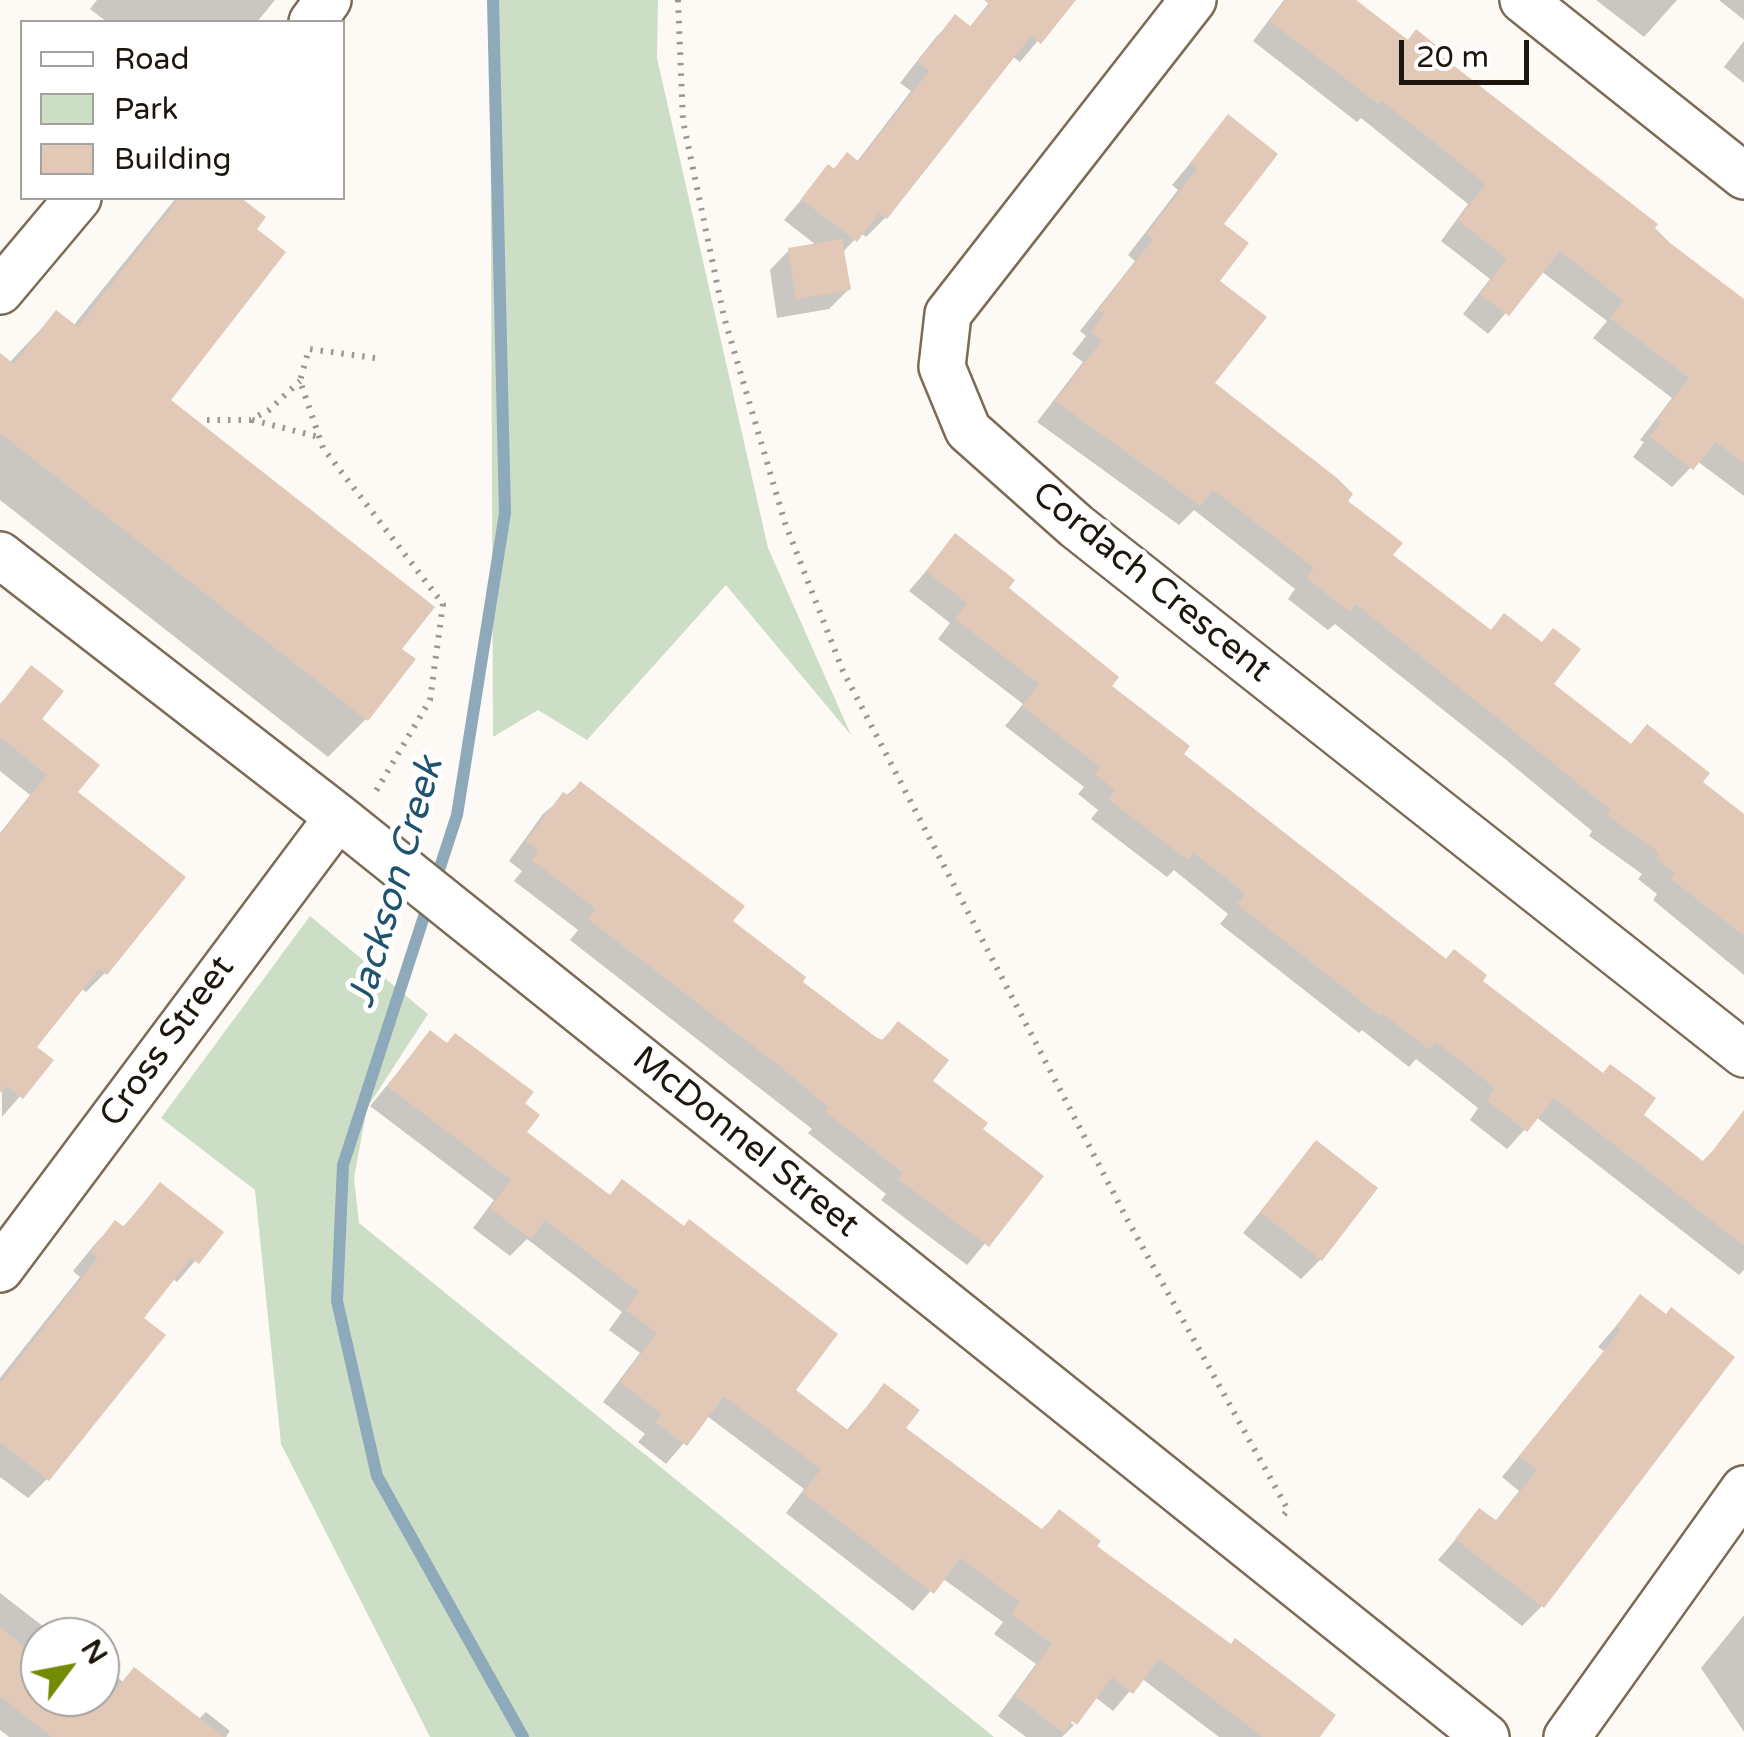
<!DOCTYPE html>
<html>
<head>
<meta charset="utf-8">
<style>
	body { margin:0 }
	#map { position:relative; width:1744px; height:1737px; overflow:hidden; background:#fdf9f4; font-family:"Varela Round",sans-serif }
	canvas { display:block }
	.legend { position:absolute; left:20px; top:20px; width:325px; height:180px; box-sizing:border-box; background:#fff; border:2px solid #a4a29e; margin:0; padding:12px 18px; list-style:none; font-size:30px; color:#1c160d }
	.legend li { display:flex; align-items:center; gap:20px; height:50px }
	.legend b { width:50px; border:2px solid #a4a29e }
	.north { position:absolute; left:20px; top:1617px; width:100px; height:100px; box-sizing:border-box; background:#fff; border:2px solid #a4a29e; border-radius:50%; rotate:58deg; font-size:28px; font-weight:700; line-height:40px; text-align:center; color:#1c160d }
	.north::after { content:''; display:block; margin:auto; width:35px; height:45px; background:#728b00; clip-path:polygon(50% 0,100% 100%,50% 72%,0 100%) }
	.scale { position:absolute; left:1399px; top:40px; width:130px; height:45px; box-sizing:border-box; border:5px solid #1c160d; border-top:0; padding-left:12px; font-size:30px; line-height:35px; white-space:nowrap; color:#1c160d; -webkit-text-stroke:8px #fff; paint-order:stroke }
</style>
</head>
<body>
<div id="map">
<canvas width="1744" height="1737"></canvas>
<ul class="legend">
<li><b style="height:12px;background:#fff"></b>Road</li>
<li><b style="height:28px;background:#ccdfc6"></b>Park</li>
<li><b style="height:28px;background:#e2c8b6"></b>Building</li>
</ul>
<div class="north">N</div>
<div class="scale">20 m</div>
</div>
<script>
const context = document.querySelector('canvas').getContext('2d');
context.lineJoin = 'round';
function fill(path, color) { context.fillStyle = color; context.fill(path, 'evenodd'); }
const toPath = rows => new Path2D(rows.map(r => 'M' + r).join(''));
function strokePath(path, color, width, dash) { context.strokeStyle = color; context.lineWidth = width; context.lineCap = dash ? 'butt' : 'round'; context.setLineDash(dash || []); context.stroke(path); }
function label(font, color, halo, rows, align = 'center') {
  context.font = font + ' "Varela Round",sans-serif'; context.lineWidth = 10; context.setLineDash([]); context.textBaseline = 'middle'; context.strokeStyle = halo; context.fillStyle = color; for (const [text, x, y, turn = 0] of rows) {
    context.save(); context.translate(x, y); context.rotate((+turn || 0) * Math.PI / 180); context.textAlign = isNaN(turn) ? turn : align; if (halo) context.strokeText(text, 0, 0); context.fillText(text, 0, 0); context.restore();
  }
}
fill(toPath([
	[490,0,658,0,657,58,768,548,851,735,726,585,587,740,538,710,493,737],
	[310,916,428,1014,367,1108,354,1178,359,1223,994,1737,430,1737,281,1444,255,1190,161,1118]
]), '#ccdfc6');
fill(toPath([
	[97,0,275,0,257,22,107,22,90,9],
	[991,0,1072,0,1020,62,1012,56,886,217,866,237,861,233,842,253,849,289,829,309,777,318,770,270,789,250,816,245,784,220,828,168,832,170,847,156,856,163,911,91,900,83,936,37,955,18,969,28],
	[1284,0,1352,0,1406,42,1436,56,1744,304,1744,496,1697,461,1672,487,1633,457,1644,442,1640,440,1672,398,1593,338,1607,321,1541,271,1488,334,1463,314,1490,279,1441,241,1468,204,1361,118,1357,122,1253,41],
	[1596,0,1677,0,1644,37],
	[1719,0,1744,0,1744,20],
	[1744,41,1744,83,1724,67],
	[1228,118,1212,384,1345,501,1390,556,1489,632,1504,616,1551,685,1629,746,1647,727,1700,783,1744,817,1744,975,1653,900,1657,894,1638,879,1642,874,1589,836,1592,831,1505,759,1335,624,1328,630,1288,599,1295,589,1194,510,1179,525,1037,422,1083,362,1072,354,1086,336,1080,331,1135,261,1128,255,1178,190,1172,185],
	[176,198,237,198,263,218,167,400,399,649,366,719,328,757,0,500,0,356,9,363,56,313,73,326],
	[955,537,1180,755,1445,961,1479,982,1701,1163,1726,1137,1744,1151,1744,1270,1739,1275,1536,1117,1507,1149,1470,1120,1478,1108,1416,1059,1409,1067,1362,1030,1359,1033,1220,924,1228,914,1174,870,1167,877,1091,819,1098,810,1078,794,1084,787,1005,726,1023,704,938,639,950,623,909,591],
	[32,669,39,719,75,793,105,973,86,992,81,988,33,1047,50,1061,2,1117,0,833,30,795,0,771,0,704],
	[580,784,799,983,880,1042,898,1024,929,1081,980,1130,1041,1176,967,1265,881,1200,886,1194,808,1133,812,1129,570,940,578,930,514,881,522,871,509,861,543,814],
	[430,1033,522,1104,524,1133,608,1197,623,1182,793,1391,846,1431,884,1386,902,1429,1040,1531,1059,1512,1093,1547,1317,1737,1219,1737,1141,1678,1113,1711,1095,1697,1061,1716,1074,1725,1062,1737,1026,1737,998,1716,1036,1664,994,1634,1003,1622,942,1578,913,1611,786,1513,804,1489,707,1416,666,1464,638,1442,645,1434,603,1402,640,1353,609,1330,622,1312,527,1239,510,1256,473,1228,494,1200,370,1106],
	[1316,1143,1321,1259,1301,1279,1243,1233],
	[160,1185,220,1232,177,1282,172,1278,140,1318,47,1479,28,1498,0,1477,0,1378,80,1277,73,1271,96,1243,115,1223,122,1228],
	[1640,1298,1542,1606,1522,1626,1438,1560,1479,1512,1494,1523,1519,1491,1502,1477,1604,1351,1598,1347],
	[0,1593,57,1637,40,1637,40,1697,100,1697,100,1663,123,1682,198,1720,206,1712,230,1731,226,1737,9,1737,0,1730],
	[1744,1615,1744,1732,1701,1668]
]), '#0003');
strokePath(toPath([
	[493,0,505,513,457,815,343,1165,337,1301,377,1476,523,1737]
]), '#8da9ba', 12);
fill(toPath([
	[984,0,1076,0,1041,44,1031,36,887,219,879,213,857,242,801,199,828,164,834,169,847,152,859,162,929,71,918,62,955,14,971,27,989,4],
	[1286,0,1356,0,1408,40,1416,29,1443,51,1440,55,1658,224,1655,228,1670,243,1744,299,1744,463,1716,442,1693,470,1650,437,1661,422,1657,420,1689,378,1610,318,1624,301,1560,251,1509,316,1480,294,1507,259,1458,220,1486,184,1381,100,1378,104,1270,21],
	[1228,114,1278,154,1224,224,1249,243,1220,281,1267,317,1215,383,1337,478,1353,494,1348,501,1403,543,1393,555,1491,630,1504,613,1542,642,1553,628,1581,649,1554,684,1631,744,1647,724,1710,773,1703,782,1744,814,1744,936,1671,879,1675,873,1656,858,1660,853,1607,815,1611,810,1356,604,1350,612,1306,578,1314,568,1241,511,1213,490,1201,506,1055,401,1102,341,1091,332,1105,314,1098,310,1153,239,1147,234,1197,169,1190,163],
	[179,198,241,198,266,217,257,229,286,252,171,400,435,607,402,649,416,659,368,721,0,433,0,353,14,364,56,310,78,327],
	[842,239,851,290,796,299,788,248],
	[955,533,1015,580,1009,588,1119,677,1112,686,1190,746,1184,754,1446,959,1454,949,1487,975,1483,981,1603,1073,1610,1064,1656,1098,1644,1115,1704,1162,1744,1110,1744,1246,1554,1098,1527,1132,1487,1100,1495,1088,1436,1042,1430,1050,1382,1013,1380,1016,1237,904,1245,894,1193,852,1188,860,1108,799,1115,790,1095,774,1100,767,1022,706,1039,684,955,619,967,603,926,571],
	[31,665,64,691,42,719,100,765,78,792,186,877,107,975,99,969,37,1047,54,1060,23,1099,6,1086,0,1093,0,834,47,775,0,737,0,705],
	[580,781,745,906,733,921,806,977,803,982,877,1038,883,1040,898,1021,949,1060,933,1081,988,1123,983,1129,1044,1176,989,1247,898,1179,903,1173,826,1112,829,1108,782,1068,588,919,596,909,532,860,539,850,526,841,563,792,569,796],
	[430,1030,447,1043,455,1033,534,1092,525,1103,540,1115,527,1132,610,1195,622,1179,684,1226,689,1219,838,1334,796,1390,849,1431,884,1383,920,1410,906,1428,1043,1530,1059,1509,1101,1541,1097,1546,1231,1644,1235,1638,1336,1715,1320,1737,1263,1737,1159,1659,1133,1694,1112,1677,1077,1725,1072,1721,1064,1733,1015,1696,1052,1644,1011,1614,1020,1602,960,1558,934,1594,803,1493,821,1469,724,1396,687,1446,655,1422,662,1414,620,1382,657,1333,626,1310,639,1292,545,1220,531,1239,490,1208,511,1180,387,1086],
	[1316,1140,1378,1188,1322,1261,1260,1212],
	[160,1182,224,1232,199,1264,191,1258,144,1318,166,1335,49,1481,0,1442,0,1384,98,1257,91,1251,115,1220,124,1227],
	[1640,1294,1666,1314,1671,1307,1735,1357,1544,1608,1455,1539,1479,1508,1497,1521,1537,1470,1519,1456,1621,1330,1616,1326],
	[0,1627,40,1660,40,1697,110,1697,134,1667,224,1737,52,1737,0,1696]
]), '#e2c8b6');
const minor = toPath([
	[1193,0,948,314,942,367,968,430,1076,526,1744,1054],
	[1523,0,1744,176],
	[312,22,328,0],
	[0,291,78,198],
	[0,555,338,817,1486,1737],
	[0,1269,338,817],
	[1567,1737,1744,1489]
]);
strokePath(minor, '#7b6b55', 50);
strokePath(toPath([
	[678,0,683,121,724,317,785,523,843,671,1127,1219,1288,1510,1282,1517],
	[375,358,309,349,300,381,323,448,443,604,430,700,376,791],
	[207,420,250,420,269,410,300,381],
	[252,420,319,437]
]), '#9c9790', 6, [2.5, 8]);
strokePath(minor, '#fff', 45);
label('35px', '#1c160d', '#fff', [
	["Cordach Crescent",1151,583,39],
	["Cross Street",168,1042,-54],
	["McDonnel Street",745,1143,39]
]);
label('italic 38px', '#20536e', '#fff', [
	["Jackson Creek",397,883,-74]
]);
</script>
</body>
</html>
